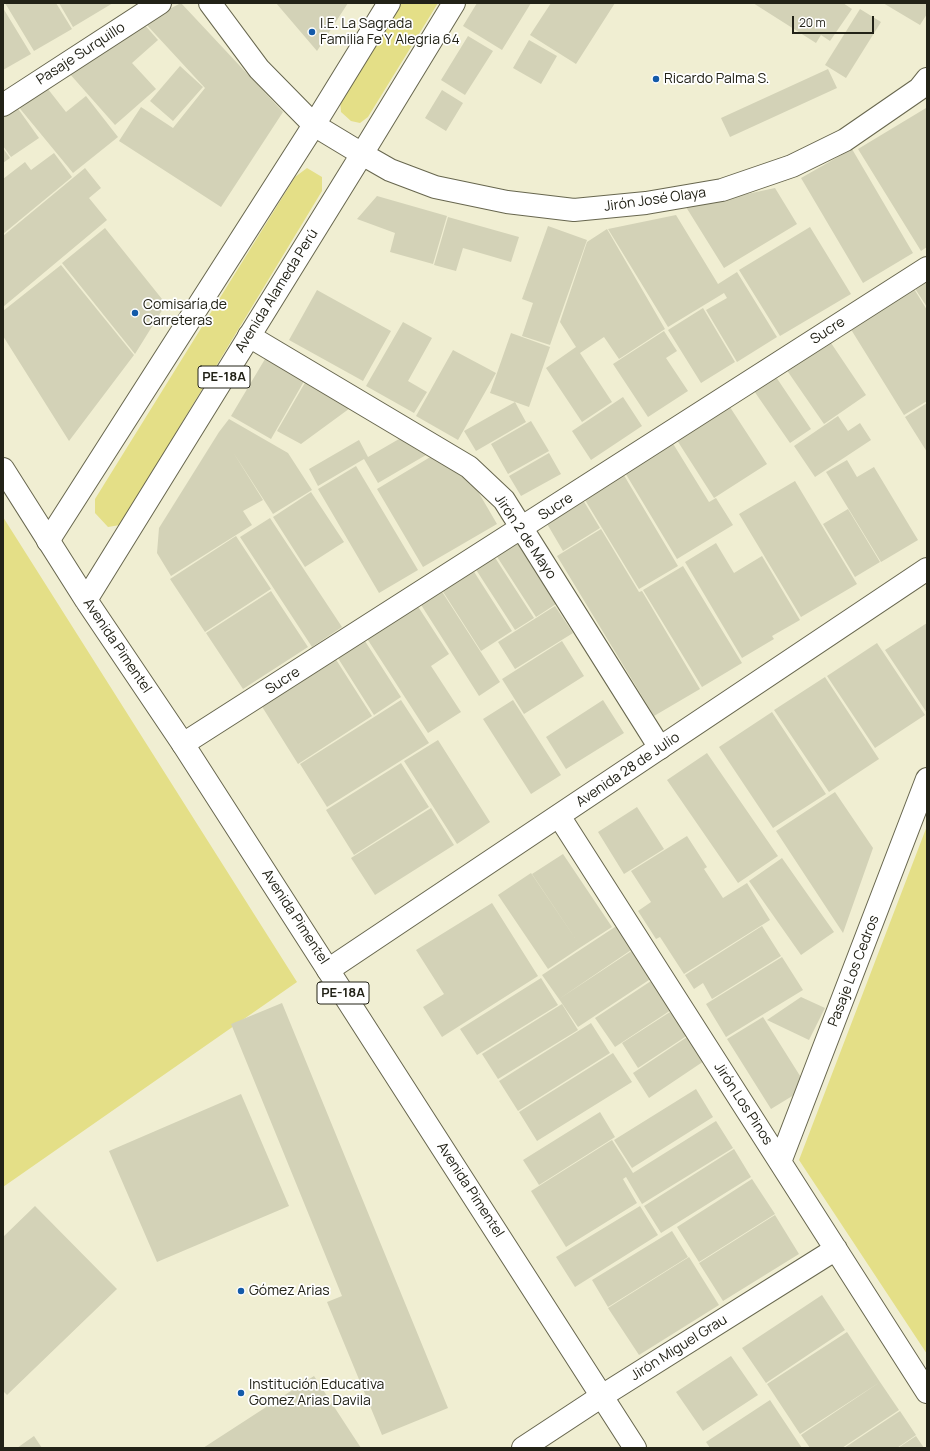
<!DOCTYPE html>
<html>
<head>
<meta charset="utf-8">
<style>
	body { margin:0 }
	#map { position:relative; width:930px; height:1451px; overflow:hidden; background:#f0eed2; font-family:Manrope,sans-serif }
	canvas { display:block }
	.frame { position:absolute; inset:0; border:4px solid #222217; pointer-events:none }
	.scale { position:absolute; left:792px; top:16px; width:82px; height:18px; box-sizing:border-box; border:2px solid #222217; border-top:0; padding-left:5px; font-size:12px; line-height:14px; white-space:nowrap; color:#222217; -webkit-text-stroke:3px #fff; paint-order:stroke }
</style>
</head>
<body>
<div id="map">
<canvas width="930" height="1451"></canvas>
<div class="frame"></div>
<div class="scale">20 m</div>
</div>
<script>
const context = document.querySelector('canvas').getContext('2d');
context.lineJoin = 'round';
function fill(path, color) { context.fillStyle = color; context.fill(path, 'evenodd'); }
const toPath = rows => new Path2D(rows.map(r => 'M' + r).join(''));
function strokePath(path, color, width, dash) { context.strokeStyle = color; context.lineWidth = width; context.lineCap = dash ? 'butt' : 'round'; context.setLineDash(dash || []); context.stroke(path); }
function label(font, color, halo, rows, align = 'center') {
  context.font = font + ' Manrope,sans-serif'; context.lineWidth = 3.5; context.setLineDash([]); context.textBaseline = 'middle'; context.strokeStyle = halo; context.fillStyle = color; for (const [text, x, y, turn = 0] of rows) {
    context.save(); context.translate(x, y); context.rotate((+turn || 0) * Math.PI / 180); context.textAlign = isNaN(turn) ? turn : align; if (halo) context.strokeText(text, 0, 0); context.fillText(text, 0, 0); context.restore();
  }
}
fill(toPath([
	[398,3,438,3,368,117,360,123,351,121,341,112,340,99],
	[307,168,322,177,322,191,120,525,108,527,95,513,95,499,295,177],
	[3,517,297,982,3,1187],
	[927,826,927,1354,799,1160]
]), '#e4df87');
fill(toPath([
	[5,3,56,3,72,29,34,51],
	[59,3,113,3,73,27],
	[181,3,283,112,221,207,119,141,141,107,173,128,205,88,144,22],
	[276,3,348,3,317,51],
	[477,3,531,3,502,50,463,26],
	[551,3,615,3,576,64,530,35],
	[753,3,843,3,852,9,830,41,821,35,816,43],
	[883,3,927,3,927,14,920,25],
	[3,8,31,54,3,70],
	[860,9,881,22,846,78,825,65],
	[143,23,158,40,132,63,156,89,115,125,69,73],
	[468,36,493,51,465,95,441,80],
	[529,40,557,56,541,84,513,68],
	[180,66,203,87,173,121,150,101],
	[828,69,837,88,730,137,721,118],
	[44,84,66,112,86,96,118,137,73,173,17,105],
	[442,90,463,103,446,131,425,118],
	[14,103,39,138,11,157,3,146,3,111],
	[926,108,927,247,921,251,858,149],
	[3,148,10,158,3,163],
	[852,149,913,253,863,283,801,178],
	[54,153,72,177,3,234,3,179,25,162,31,170],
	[85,168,101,188,89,198,107,220,3,307,3,236],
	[775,188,797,224,724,268,686,207],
	[377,196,447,216,433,264,390,252,395,233,357,219],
	[676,215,718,284,737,272,777,337,737,362,706,310,727,298,724,293,668,327,608,229],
	[448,217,519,237,511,262,463,248,456,271,434,265],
	[548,226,587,240,550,345,522,336,533,303,522,299],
	[810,227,851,294,780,336,739,270],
	[105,228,166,304,135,354,62,263],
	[607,229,665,329,619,359,604,337,580,353,612,402,582,422,546,368,576,347,560,322,587,242],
	[61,265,134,355,69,441,3,336,3,311],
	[927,271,927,307,910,281],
	[911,284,927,310,927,401,904,415,847,323],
	[317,290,391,331,363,381,289,340],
	[703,308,735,362,701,383,668,330],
	[403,322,432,338,408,381,427,392,414,413,366,386],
	[664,331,677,351,666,358,688,391,648,417,613,364],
	[511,333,550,347,529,407,490,393],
	[829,340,866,395,824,424,786,369],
	[453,350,496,373,458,440,416,416],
	[268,354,307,376,271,439,231,416],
	[310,374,357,403,301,444,277,431],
	[774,374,811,429,790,443,752,388],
	[623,397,642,426,591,460,572,431],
	[726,401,767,464,714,498,673,434],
	[515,402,526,422,476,451,464,431],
	[927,403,927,452,905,417],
	[838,416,848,431,860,423,871,440,815,477,794,446],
	[229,419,288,453,312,490,273,514,233,452,263,500,243,511,252,525,171,576,157,553,159,528,219,432],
	[531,421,549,451,508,474,491,444],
	[399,439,426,455,378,483,364,459,318,486,309,469,359,440,368,457],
	[672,442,709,502,716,498,733,525,677,559,624,471],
	[437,453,469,476,497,524,423,567,377,489],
	[549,453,561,474,521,496,509,476],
	[847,460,857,477,874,467,918,540,881,562,826,472],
	[356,466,418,570,379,593,318,489],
	[622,472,678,566,639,589,582,495],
	[795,481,857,584,801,617,739,514],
	[311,492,344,542,305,567,273,517],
	[580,495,600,528,563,551,543,517],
	[848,509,880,562,855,577,823,524],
	[270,518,342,627,312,647,240,537],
	[601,529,639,592,642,591,700,689,654,716,557,556],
	[236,536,271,589,205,632,170,579],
	[515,539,556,604,536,617,494,552],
	[716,543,734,573,762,556,800,620,772,636,774,639,742,658,685,562],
	[492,553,534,618,515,630,473,565],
	[683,566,742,663,702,687,643,590],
	[471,567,512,631,481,651,440,587],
	[439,587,500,682,479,696,418,600],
	[271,591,308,647,243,689,206,633],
	[417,605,449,654,431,666,461,712,428,733,366,637],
	[555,606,573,633,515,669,498,642],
	[927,623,927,713,885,650],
	[363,638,401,697,374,715,336,655],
	[562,641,584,676,524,714,502,679],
	[877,643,925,715,875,748,827,676],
	[335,658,372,716,298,764,261,705],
	[825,677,879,759,829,792,774,710],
	[401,700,429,743,327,807,300,764],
	[513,700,561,775,531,794,483,719],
	[603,700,624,733,566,769,546,737],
	[772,712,826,794,773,828,719,747],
	[438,740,490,822,457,844,404,761],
	[707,753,778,856,738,883,667,780],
	[401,763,429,807,354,855,326,810],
	[835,792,873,848,843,933,776,831],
	[637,807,664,849,624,874,598,832],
	[431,808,454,845,375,895,351,858],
	[687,836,707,867,677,887,704,869,723,898,747,883,770,920,684,974,660,937,656,939,638,911,651,902,631,871],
	[563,854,612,927,581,947,532,874],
	[782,858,834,932,801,955,749,881],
	[531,873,581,947,548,969,498,895],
	[492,903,538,976,442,1037,423,1007,444,994,416,950],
	[618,925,634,948,559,999,542,975],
	[762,926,781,956,712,999,703,983,694,989,685,975],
	[639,946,658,974,578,1027,559,999],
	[782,957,803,990,726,1037,706,1004],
	[541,978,558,1005,477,1055,460,1029],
	[651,981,671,1010,615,1047,595,1018],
	[801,997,825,1008,809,1040,767,1020],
	[282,1003,448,1408,382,1435,327,1302,342,1296,231,1024],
	[562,1004,578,1030,498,1079,482,1054],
	[670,1012,677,1022,682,1019,691,1033,638,1068,622,1043],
	[763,1017,807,1087,771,1109,727,1039],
	[591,1023,610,1053,518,1111,499,1081],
	[690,1035,707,1059,649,1098,633,1073],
	[613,1053,632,1082,537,1141,519,1112],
	[696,1089,713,1117,632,1168,614,1140],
	[241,1094,289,1206,157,1262,109,1151],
	[600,1112,615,1137,539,1185,523,1160],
	[716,1121,733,1148,642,1204,626,1177,623,1179,637,1203,566,1247,531,1191,612,1140,633,1173],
	[734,1149,751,1177,661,1233,644,1206],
	[752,1179,775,1214,699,1262,677,1227],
	[35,1206,117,1289,7,1395,3,1391,3,1237],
	[640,1206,658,1235,575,1287,556,1257],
	[775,1215,799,1254,723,1301,699,1263],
	[672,1231,688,1257,608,1307,592,1280],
	[689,1257,719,1305,639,1355,608,1308],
	[822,1295,845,1330,766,1383,742,1348],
	[847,1332,880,1382,800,1434,767,1384],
	[731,1356,758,1395,703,1431,676,1392],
	[314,1376,361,1448,203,1448],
	[880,1382,899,1410,842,1448,810,1448,801,1435],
	[770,1400,802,1448,710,1448,706,1442],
	[900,1411,916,1435,897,1448,844,1448],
	[34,1436,42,1448,17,1448],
	[916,1436,924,1448,898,1448]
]), '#d3d2b7');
const street = toPath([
	[3,105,160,3],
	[249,336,469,467,504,500,660,748],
	[183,744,927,268],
	[559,816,927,1392],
	[780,1162,927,779],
	[523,1448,602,1396,836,1249]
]);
const secondary = toPath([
	[454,3,362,154,390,170,435,187,507,202,574,210,646,203,722,190,792,166,845,140,919,89,927,79],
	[48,541,314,125,389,3],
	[328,970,927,569]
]);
const highway = toPath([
	[3,469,86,600,183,744,635,1448],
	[86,600,362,154,314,125,259,69,210,3]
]);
strokePath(street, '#67664e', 24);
strokePath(secondary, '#67664e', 24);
strokePath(highway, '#67664e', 24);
strokePath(street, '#fff', 22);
strokePath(secondary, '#fff', 22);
strokePath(highway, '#fff', 22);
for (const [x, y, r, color] of [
	[312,32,4,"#135aa9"],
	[656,79,4,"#135aa9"],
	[135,313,4,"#135aa9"],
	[241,1291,4,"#135aa9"],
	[241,1393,4,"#135aa9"]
]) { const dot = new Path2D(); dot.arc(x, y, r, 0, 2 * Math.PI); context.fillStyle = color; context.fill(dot); strokePath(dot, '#fff', 1.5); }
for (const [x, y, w] of [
	[224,377,52],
	[343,993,52]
]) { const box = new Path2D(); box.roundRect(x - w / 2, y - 11, w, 22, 3); context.fillStyle = '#fff'; context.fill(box); strokePath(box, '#222217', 1); }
label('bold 13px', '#222217', null, [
	["PE-18A",224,377],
	["PE-18A",343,993]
]);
label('14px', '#222217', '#fff', [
	["I.E. La Sagrada",320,24],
	["Familia Fe Y Alegria 64",320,40],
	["Ricardo Palma S.",664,79],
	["Comisaría de",143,305],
	["Carreteras",143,321],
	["Gómez Arias",249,1291],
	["Institución Educativa",249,1385],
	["Gomez Arias Davila",249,1401]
], 'left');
label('14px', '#222217', '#fff', [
	["Pasaje Surquillo",81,54,-33],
	["Jirón José Olaya",655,200,-8],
	["Avenida Alameda Perú",277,291,-58],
	["Sucre",828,331,-33],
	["Sucre",556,507,-33],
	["Jirón 2 de Mayo",525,537,56],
	["Avenida Pimentel",117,646,56],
	["Sucre",283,681,-33],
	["Avenida 28 de Julio",628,770,-34],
	["Avenida Pimentel",295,917,57],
	["Pasaje Los Cedros",854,971,-69],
	["Jirón Los Pinos",743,1104,57],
	["Avenida Pimentel",470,1190,57],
	["Jirón Miguel Grau",679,1348,-32]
]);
</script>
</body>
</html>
